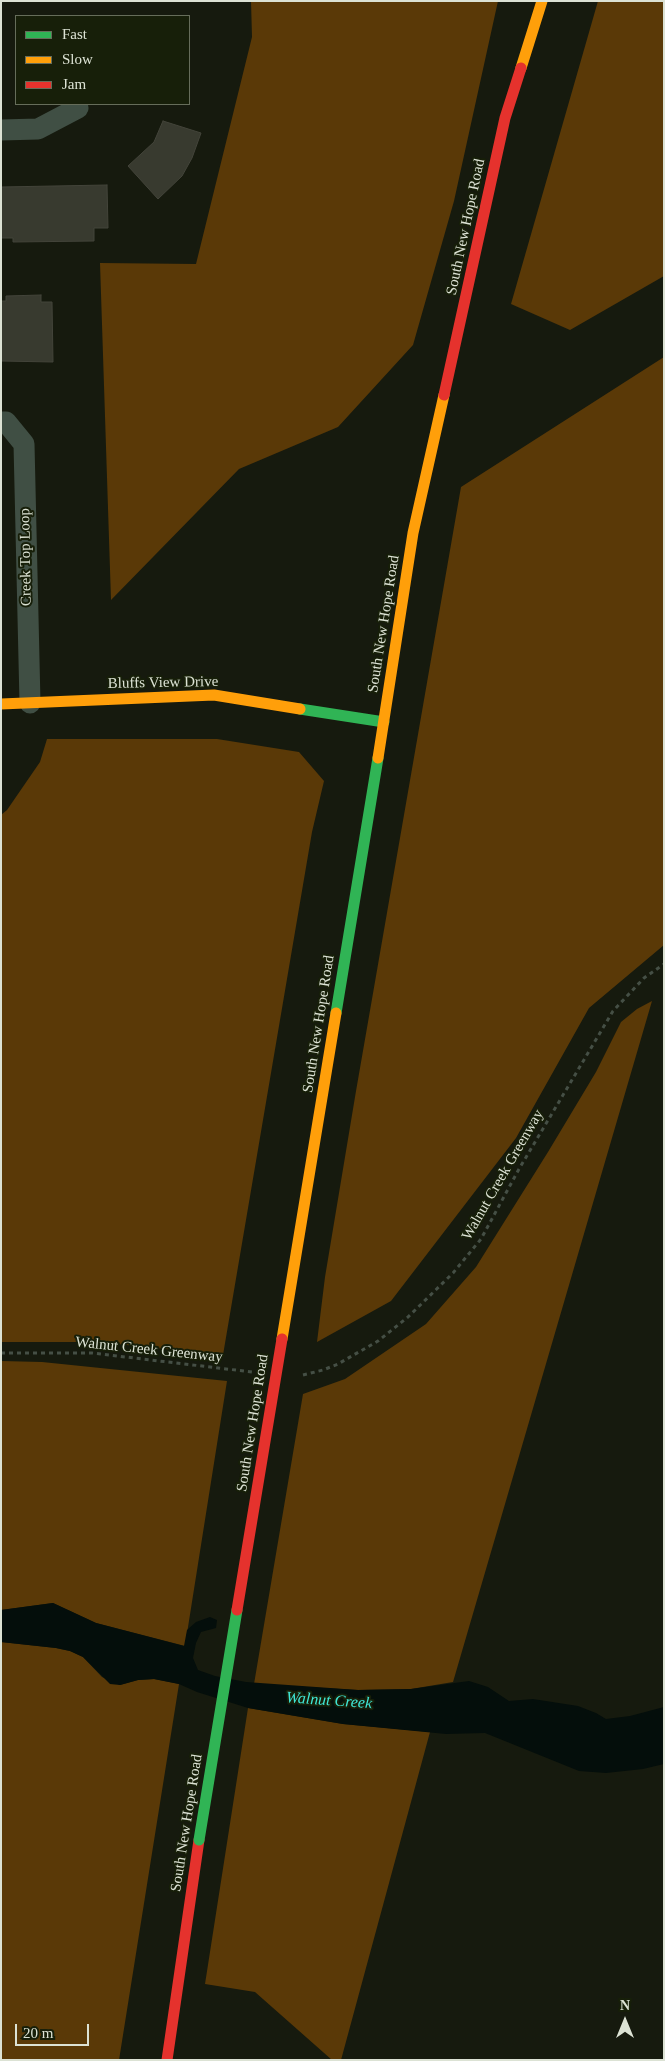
<!DOCTYPE html>
<html>
<head>
<meta charset="utf-8">
<style>
	body { margin:0 }
	#map { position:relative; width:665px; height:2061px; overflow:hidden; background:#161a0e; font-family:"Times New Roman",serif }
	canvas { display:block }
	.frame { position:absolute; inset:0; border:2px solid #dce2d4; pointer-events:none }
	.legend { position:absolute; left:15px; top:15px; width:175px; height:90px; box-sizing:border-box; background:#171f09; border:1px solid #666d5a; margin:0; padding:6px 9px; list-style:none; font-size:15px; color:#dce2d4 }
	.legend li { display:flex; align-items:center; gap:10px; height:25px }
	.legend b { width:25px; border:1px solid #666d5a }
	.north { position:absolute; left:600px; top:1996px; width:50px; height:50px; -webkit-text-stroke:4px #171f09; paint-order:stroke; rotate:0deg; font-size:14px; font-weight:700; line-height:20px; text-align:center; color:#dce2d4 }
	.north::after { content:''; display:block; margin:auto; width:18px; height:22px; background:#dce2d4; clip-path:polygon(50% 0,100% 100%,50% 72%,0 100%) }
	.scale { position:absolute; left:15px; top:2024px; width:74px; height:22px; box-sizing:border-box; border:2px solid #dce2d4; border-top:0; padding-left:6px; font-size:15px; line-height:18px; white-space:nowrap; color:#dce2d4; -webkit-text-stroke:4px #171f09; paint-order:stroke }
</style>
</head>
<body>
<div id="map">
<canvas width="665" height="2061"></canvas>
<div class="frame"></div>
<ul class="legend">
<li><b style="height:6px;background:#30b455"></b>Fast</li>
<li><b style="height:6px;background:#ff9f0a"></b>Slow</li>
<li><b style="height:6px;background:#e5322d"></b>Jam</li>
</ul>
<div class="north">N</div>
<div class="scale">20 m</div>
</div>
<script>
const context = document.querySelector('canvas').getContext('2d');
context.lineJoin = 'round';
function fill(path, color) { context.fillStyle = color; context.fill(path, 'evenodd'); }
const toPath = rows => new Path2D(rows.map(r => 'M' + r).join(''));
function strokePath(path, color, width, dash) { context.strokeStyle = color; context.lineWidth = width; context.lineCap = dash ? 'butt' : 'round'; context.setLineDash(dash || []); context.stroke(path); }
function label(font, color, halo, rows, align = 'center') {
  context.font = font + ' "Times New Roman",serif'; context.lineWidth = 4; context.setLineDash([]); context.textBaseline = 'middle'; context.strokeStyle = halo; context.fillStyle = color; for (const [text, x, y, turn = 0] of rows) {
    context.save(); context.translate(x, y); context.rotate((+turn || 0) * Math.PI / 180); context.textAlign = isNaN(turn) ? turn : align; if (halo) context.strokeText(text, 0, 0); context.fillText(text, 0, 0); context.restore();
  }
}
fill(toPath([
	[251,1,498,1,454,201,413,345,338,427,239,469,111,600,100,263,196,264,252,37],
	[598,1,664,1,664,276,570,330,511,304],
	[664,357,664,945,589,1008,516,1138,391,1301,317,1342,325,1277,356,1091,461,487],
	[47,739,217,739,299,752,324,781,312,832,223,1355,98,1342,1,1342,1,815,7,810,40,762],
	[652,1001,453,1682,411,1689,358,1690,254,1684,303,1394,345,1379,426,1324,476,1267,548,1152,596,1072,621,1022,637,1009],
	[1,1361,42,1362,227,1381,185,1646,96,1623,53,1603,1,1610],
	[1,1642,56,1648,70,1651,83,1657,102,1677,120,1685,138,1680,154,1679,179,1684,119,2060,1,2060],
	[248,1708,343,1724,430,1732,341,2060,332,2060,255,1992,205,1984]
]), '#5a3907');
fill(toPath([
	[53,1603,96,1623,184,1646,187,1630,196,1622,210,1617,217,1620,216,1628,201,1632,196,1643,193,1658,198,1670,215,1676,246,1682,358,1690,411,1689,469,1681,488,1687,509,1701,533,1699,578,1706,596,1713,606,1719,630,1716,664,1707,664,1764,643,1769,606,1773,579,1771,485,1733,446,1734,343,1724,248,1708,197,1692,179,1684,154,1679,138,1680,120,1685,110,1684,83,1657,70,1651,56,1648,1,1642,1,1610]
]), '#040e0b');
const building = toPath([
	[163,121,201,133,192,158,182,176,158,199,128,166,154,142,163,121],
	[107,185,108,228,94,228,94,241,13,242,13,238,1,238,1,187,107,185],
	[41,295,41,302,52,302,53,362,1,361,1,301,6,301,6,296,41,295]
]);
fill(building, '#383a2f');
strokePath(building, '#43443a', 1);
strokePath(toPath([
	[1,1353,92,1353,252,1372],
	[303,1375,323,1370,338,1364,378,1341,408,1317,453,1273,481,1239,519,1169,613,1011,644,978,664,964]
]), '#454f45', 3, [4, 4]);
strokePath(toPath([
	[1,130,38,129,78,108],
	[1,422,6,422,24,444,30,703]
]), '#404f44', 21);
strokePath(toPath([
	[300,709,384,722],
	[336,1013,378,758]
]), '#30b455', 11);
strokePath(toPath([
	[521,68,542,1],
	[1,704,214,695,300,709],
	[378,758,413,533,444,395],
	[282,1339,336,1013]
]), '#ff9f0a', 11);
strokePath(toPath([
	[444,395,505,118,521,68],
	[167,2060,199,1840]
]), '#e5322d', 11);
strokePath(toPath([
	[199,1840,237,1610]
]), '#30b455', 11);
strokePath(toPath([
	[237,1610,282,1339]
]), '#e5322d', 11);
label('15px', '#dce2d4', '#171f09', [
	["South New Hope Road",466,227,-78],
	["Creek Top Loop",26,557,-91],
	["South New Hope Road",384,624,-81],
	["Bluffs View Drive",163,683,-1],
	["South New Hope Road",319,1024,-81],
	["Walnut Creek Greenway",503,1175,-60],
	["Walnut Creek Greenway",149,1350,6],
	["South New Hope Road",253,1423,-81],
	["South New Hope Road",187,1823,-81]
]);
label('italic 16px', '#3fe7d6', '#171f09', [
	["Walnut Creek",329,1701,4]
]);
</script>
</body>
</html>
